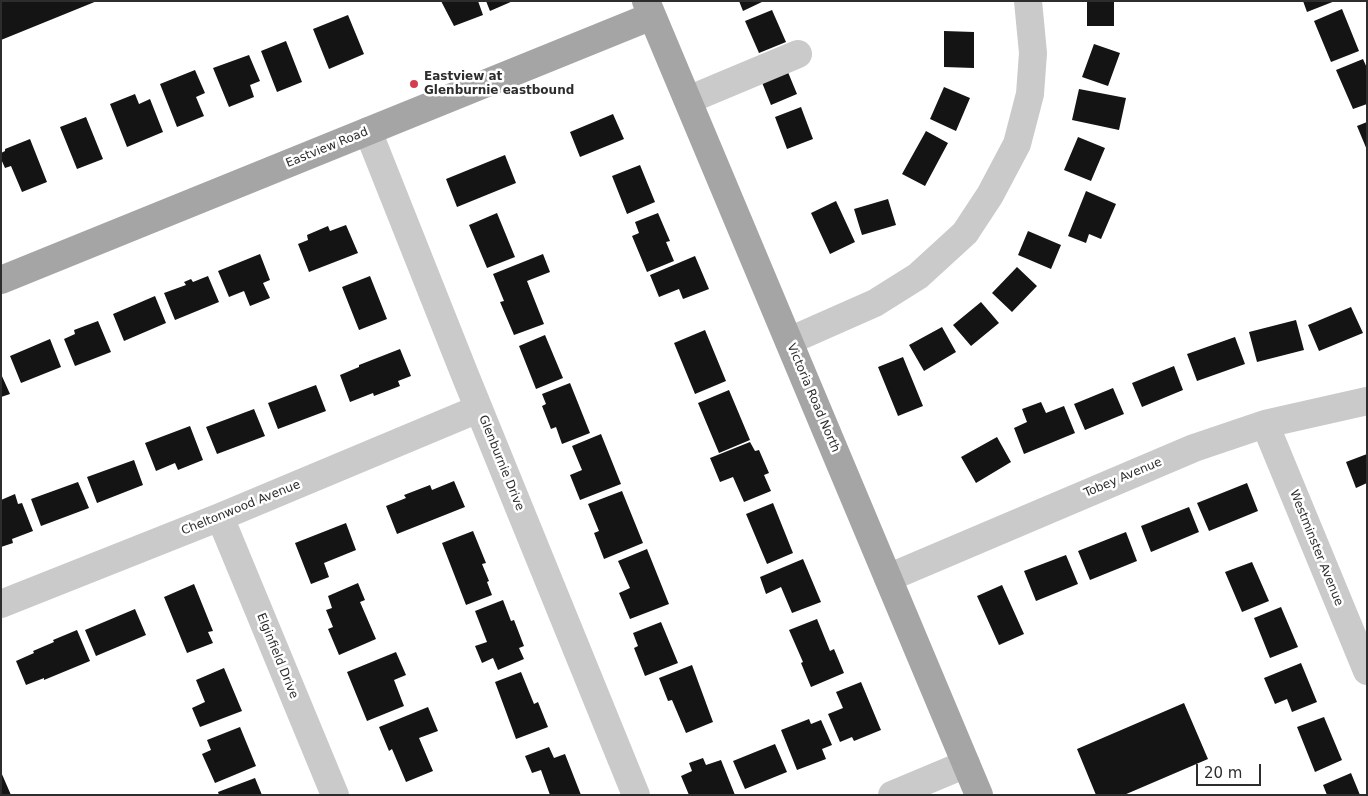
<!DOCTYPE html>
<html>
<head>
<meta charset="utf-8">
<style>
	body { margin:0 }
	#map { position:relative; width:1368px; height:796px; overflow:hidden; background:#fff; font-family:"DejaVu Sans",sans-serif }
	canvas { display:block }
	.frame { position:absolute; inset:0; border:2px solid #2d2d2d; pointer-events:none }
	.scale { position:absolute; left:1196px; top:764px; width:65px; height:22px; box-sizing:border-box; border:2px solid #2d2d2d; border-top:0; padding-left:6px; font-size:15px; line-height:18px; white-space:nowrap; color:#2d2d2d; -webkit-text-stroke:4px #fff; paint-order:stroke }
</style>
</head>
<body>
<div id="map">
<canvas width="1368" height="796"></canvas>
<div class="frame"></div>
<div class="scale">20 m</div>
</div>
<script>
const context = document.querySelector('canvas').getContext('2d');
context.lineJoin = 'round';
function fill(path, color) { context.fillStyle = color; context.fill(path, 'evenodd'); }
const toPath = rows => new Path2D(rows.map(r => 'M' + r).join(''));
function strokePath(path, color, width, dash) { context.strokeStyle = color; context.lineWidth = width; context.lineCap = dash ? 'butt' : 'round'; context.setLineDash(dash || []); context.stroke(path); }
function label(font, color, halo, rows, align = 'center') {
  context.font = font + ' "DejaVu Sans",sans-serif'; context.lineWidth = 5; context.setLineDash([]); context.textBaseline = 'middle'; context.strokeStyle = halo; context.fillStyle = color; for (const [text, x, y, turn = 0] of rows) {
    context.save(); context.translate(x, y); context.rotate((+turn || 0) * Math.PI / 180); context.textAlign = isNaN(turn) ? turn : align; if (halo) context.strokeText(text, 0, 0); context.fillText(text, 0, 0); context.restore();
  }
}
fill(toPath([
	[1,1,97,1,1,40],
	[441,1,478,1,483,15,454,26],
	[486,1,513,1,490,11],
	[739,1,764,1,743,11],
	[1087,1,1114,1,1114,26,1087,26],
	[1303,1,1335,1,1307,12],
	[1342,9,1359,51,1331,62,1314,21],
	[772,10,786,42,759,53,745,21],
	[348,15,364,54,329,69,313,29],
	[944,31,974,32,974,68,944,67],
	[286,41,302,82,277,92,261,51],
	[1094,44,1120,53,1108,86,1082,77],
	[249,55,260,81,250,85,254,97,229,107,213,68],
	[1363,59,1367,68,1367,104,1353,109,1336,70],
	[785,65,797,94,771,105,759,75],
	[195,70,205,93,196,97,204,116,177,127,160,84],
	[944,87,970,98,956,131,930,119],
	[1079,89,1126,98,1119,130,1072,120],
	[135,94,139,104,150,99,163,132,127,147,110,104],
	[801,107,813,139,787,149,775,117],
	[613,114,624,139,580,157,570,132],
	[86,117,103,159,77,169,60,127],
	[1367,122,1367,150,1357,126],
	[926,131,948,143,925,186,902,174],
	[1078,137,1105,148,1091,181,1064,170],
	[30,139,47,182,22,192,11,166,5,168,1,159,1,153,5,151,5,149],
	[505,155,516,183,457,207,446,179],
	[640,165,655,202,627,214,612,176],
	[1086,191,1116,204,1101,239,1089,234,1086,243,1068,236],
	[888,199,896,225,862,235,854,209],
	[836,201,855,242,830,254,811,213],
	[497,213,515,257,487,268,469,225],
	[658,213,670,241,666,242,674,261,647,272,632,236,639,233,635,222],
	[346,225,358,253,309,272,298,244,308,240,307,235,328,226,330,231],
	[1028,231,1061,245,1051,269,1018,255],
	[260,254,270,280,263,283,270,298,250,306,244,291,229,297,218,271],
	[543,254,550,272,527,281,544,324,514,335,500,302,504,301,493,274],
	[695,256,709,289,683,299,679,289,659,297,650,275],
	[1017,267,1037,286,1012,312,992,293],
	[208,276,219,302,175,320,164,293,186,285,184,282,191,279,193,282],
	[370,276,387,319,359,330,342,287],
	[155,296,166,323,124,341,113,314],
	[981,302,999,323,971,346,953,325],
	[1351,307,1363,333,1319,351,1308,325],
	[1296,320,1304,350,1257,362,1249,332],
	[98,321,111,352,75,366,64,339,75,334,74,330],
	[942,327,956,352,924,371,909,345],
	[705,330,726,381,695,394,674,343],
	[545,335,563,378,536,389,519,346],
	[1235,337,1245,364,1197,381,1187,354],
	[50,339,61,367,21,383,10,356],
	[400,349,411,376,398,381,400,386,374,396,373,393,350,402,340,375,359,367,359,365],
	[903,357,923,406,898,416,878,367],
	[1174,366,1183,390,1142,407,1132,383],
	[1,374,10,394,1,397],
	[570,383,590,433,562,444,556,427,551,429,542,406,546,404,542,394],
	[316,385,326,411,278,429,268,403],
	[1113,388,1124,414,1085,430,1074,404],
	[729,390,750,440,719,453,698,403],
	[1041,402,1046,413,1064,406,1075,433,1024,454,1014,428,1027,422,1022,409],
	[254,409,265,436,217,454,206,427],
	[190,426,203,460,178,470,175,463,156,471,145,443],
	[601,434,621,484,580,500,570,475,582,470,572,446],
	[997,437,1011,462,976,483,961,457],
	[750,442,755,451,759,450,769,473,764,475,771,491,744,502,733,477,720,482,710,458],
	[1367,454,1367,483,1356,488,1346,462],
	[134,460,143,485,97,503,87,477],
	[454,481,465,507,397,534,386,506,406,498,404,495,430,485,432,490],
	[78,482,89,508,41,526,31,499],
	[1247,483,1258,511,1209,531,1197,503],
	[622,491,643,543,604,559,594,533,599,531,588,504],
	[15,494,18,504,22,503,33,531,12,539,13,543,1,547,1,500],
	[773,503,793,553,767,564,746,514],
	[1189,507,1199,532,1151,552,1141,526],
	[346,523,356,550,324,563,329,577,311,584,295,543],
	[473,531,486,563,482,564,489,581,487,582,492,595,466,605,442,543],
	[1126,532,1137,561,1090,580,1078,551],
	[647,549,669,604,630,619,619,593,630,588,618,561],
	[1066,555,1078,584,1036,601,1024,571],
	[803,559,821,602,792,613,781,587,766,594,760,577],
	[1252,562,1269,601,1242,612,1225,572],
	[358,583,365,600,360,602,376,639,339,655,328,629,333,627,326,610,332,608,328,596],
	[194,584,213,631,208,632,213,643,187,653,164,597],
	[1002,585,1024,634,999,645,977,596],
	[503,600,511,621,514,620,524,646,519,648,524,659,498,670,493,658,482,663,475,646,487,642,475,611],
	[1281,607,1298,647,1270,658,1254,618],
	[135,609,146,635,96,656,85,630],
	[817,619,830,651,834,649,844,673,811,687,801,663,803,662,789,630],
	[661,622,678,663,645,676,634,648,638,646,633,633],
	[77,630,90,661,44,680,44,678,26,685,16,661,34,653,33,651,54,642,53,640],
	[396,652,406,675,394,680,404,706,367,721,347,672],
	[1301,663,1317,702,1292,712,1287,699,1275,704,1264,678],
	[692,665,713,722,686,733,672,700,668,701,659,678],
	[224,668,242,711,200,727,192,708,205,702,196,680],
	[521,672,534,704,538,702,548,727,516,739,495,682],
	[861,682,881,730,854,741,852,737,840,742,828,714,843,708,836,692],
	[1184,703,1208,759,1124,795,1096,795,1077,749],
	[428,707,438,731,419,738,433,771,406,782,392,749,389,751,379,727],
	[1324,717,1342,760,1315,772,1297,727],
	[809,719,811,724,821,720,832,745,822,749,826,759,797,770,781,730],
	[240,727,256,766,215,783,202,754,211,750,207,740],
	[775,744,787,772,745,789,733,761],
	[549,747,554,758,565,754,581,795,550,795,541,770,532,773,525,756],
	[703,758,706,765,721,760,735,795,689,795,681,776,692,771,689,763],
	[1,772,11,795,1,795],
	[1351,773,1360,795,1327,795,1323,785],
	[255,778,262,795,219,795,218,792]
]), '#141414');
strokePath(toPath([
	[688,100,798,54],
	[368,131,465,375,636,795],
	[789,341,875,303,918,276,965,233,990,195,1017,144,1030,94,1033,53,1028,1],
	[1265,424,1367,671],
	[220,517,335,795],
	[888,578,1194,448,1265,424,1367,401],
	[1,604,220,517,478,409],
	[892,795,966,764]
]), '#cacaca', 28);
strokePath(toPath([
	[646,1,979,795],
	[1,280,652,16]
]), '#a5a5a5', 28);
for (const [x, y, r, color] of [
	[414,84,5,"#d24050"]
]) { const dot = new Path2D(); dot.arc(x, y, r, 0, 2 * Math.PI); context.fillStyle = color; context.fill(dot); strokePath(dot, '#fff', 2); }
label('bold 12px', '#2d2d2d', '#fff', [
	["Eastview at",424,77],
	["Glenburnie eastbound",424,91]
], 'left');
label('12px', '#2d2d2d', '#fff', [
	["Eastview Road",327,148,-22],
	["Victoria Road North",813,398,67],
	["Glenburnie Drive",501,463,68],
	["Tobey Avenue",1123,478,-23],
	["Cheltonwood Avenue",241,508,-22],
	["Westminster Avenue",1316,548,68],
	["Elginfield Drive",277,656,68]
]);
</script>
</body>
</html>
